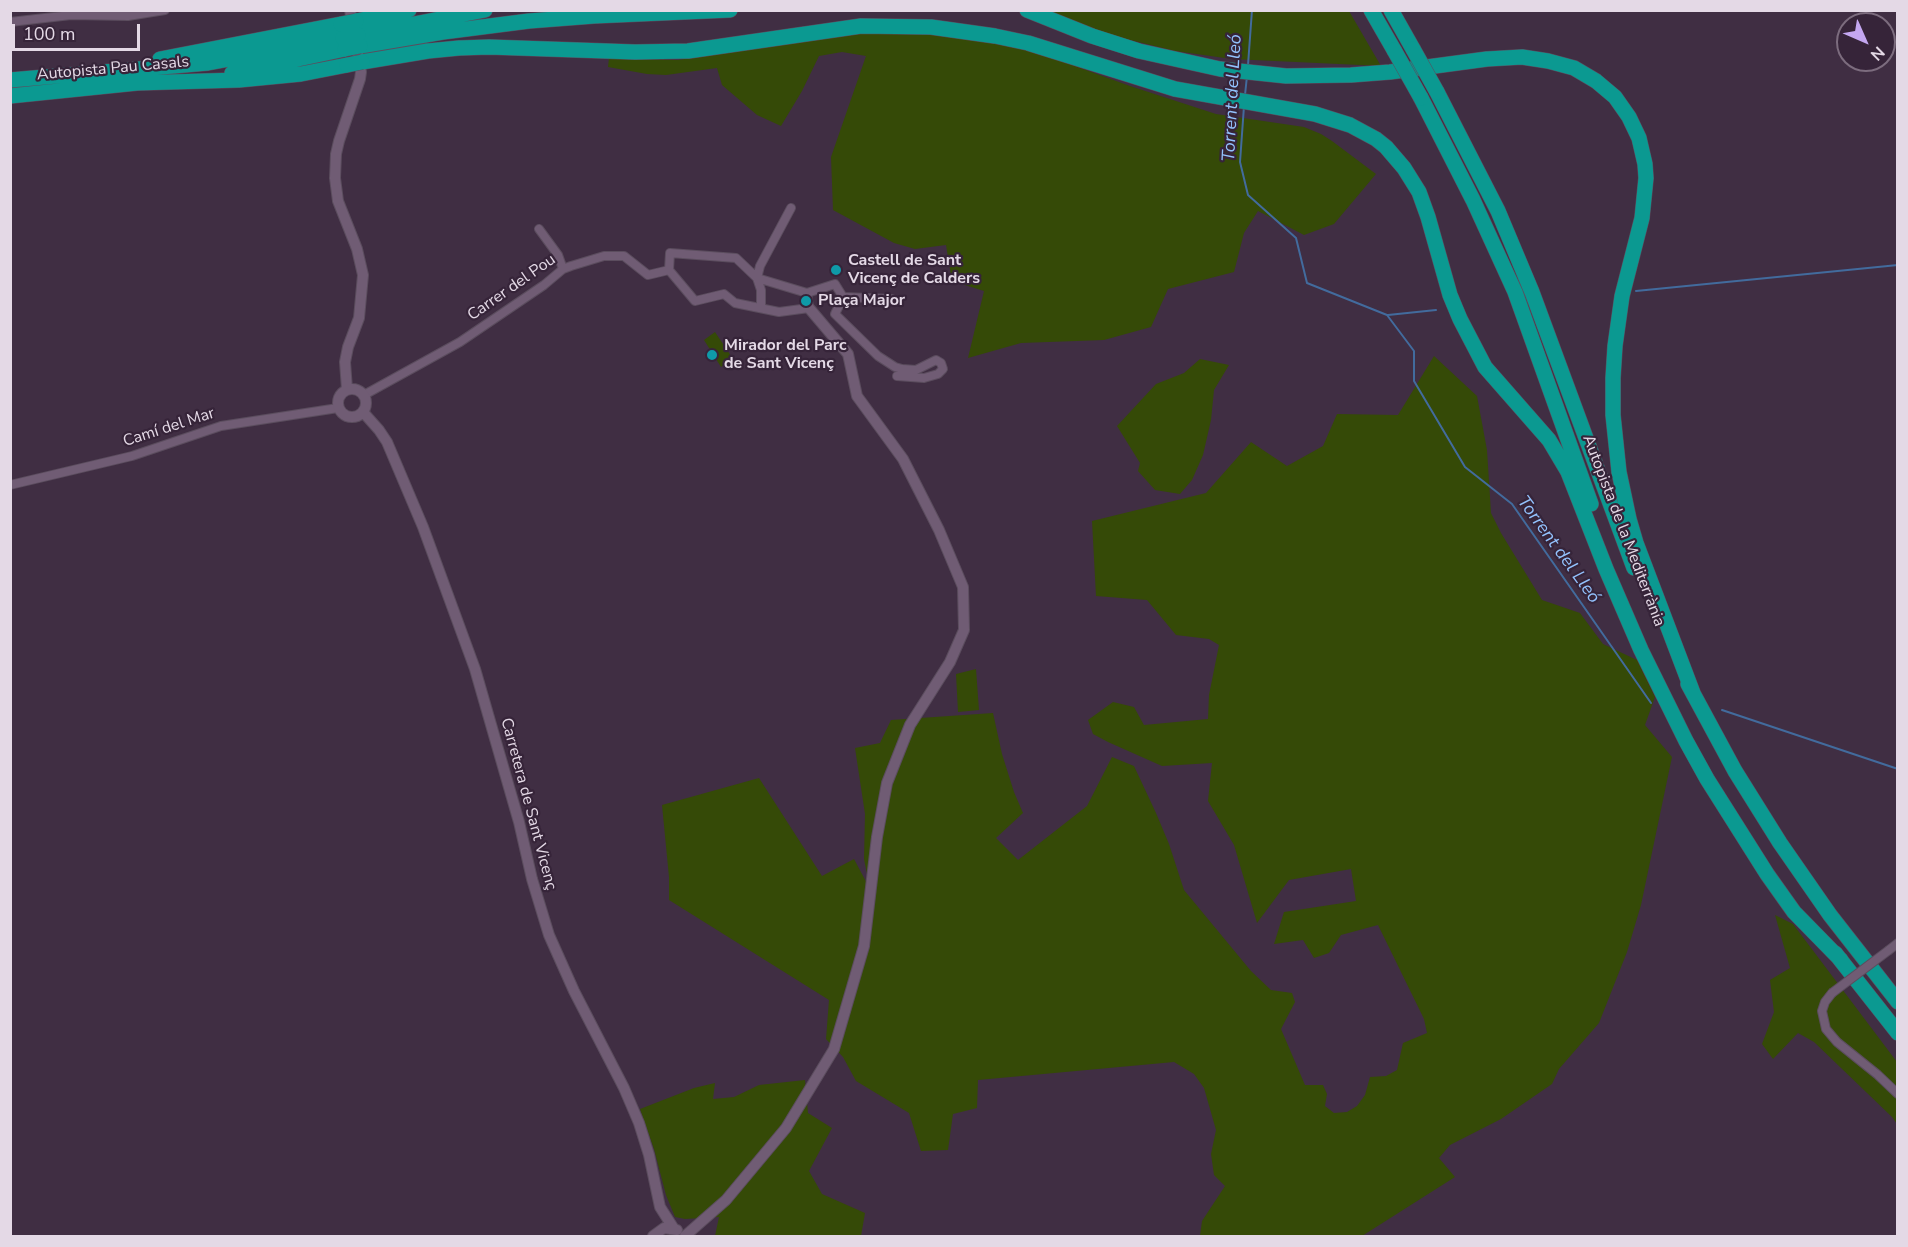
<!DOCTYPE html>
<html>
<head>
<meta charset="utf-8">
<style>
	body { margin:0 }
	#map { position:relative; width:1908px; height:1247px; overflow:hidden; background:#402e43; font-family:"Nunito Sans",sans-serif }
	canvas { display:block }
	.frame { position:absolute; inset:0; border:12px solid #e4d9e6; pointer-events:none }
	.north { position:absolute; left:1836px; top:12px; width:60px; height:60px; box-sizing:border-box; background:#362439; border:2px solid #7c6c7e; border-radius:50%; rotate:135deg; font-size:16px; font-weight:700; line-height:24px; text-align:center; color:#e4d9e6 }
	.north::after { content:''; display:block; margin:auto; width:21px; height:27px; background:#c4a7f1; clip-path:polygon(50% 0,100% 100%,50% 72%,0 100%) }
	.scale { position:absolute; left:12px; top:24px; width:128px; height:27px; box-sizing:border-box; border:3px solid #e4d9e6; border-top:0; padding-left:8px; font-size:18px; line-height:21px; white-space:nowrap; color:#e4d9e6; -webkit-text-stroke:4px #362439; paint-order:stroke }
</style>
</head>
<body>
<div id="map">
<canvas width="1908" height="1247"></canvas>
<div class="frame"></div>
<div class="north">N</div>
<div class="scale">100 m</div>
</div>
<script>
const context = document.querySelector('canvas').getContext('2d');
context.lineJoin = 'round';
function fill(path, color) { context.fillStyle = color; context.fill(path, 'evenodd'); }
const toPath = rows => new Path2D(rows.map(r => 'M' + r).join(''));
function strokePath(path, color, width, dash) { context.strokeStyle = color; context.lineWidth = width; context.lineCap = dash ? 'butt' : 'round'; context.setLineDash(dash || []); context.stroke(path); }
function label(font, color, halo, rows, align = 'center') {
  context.font = font + ' "Nunito Sans",sans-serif'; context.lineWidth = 4.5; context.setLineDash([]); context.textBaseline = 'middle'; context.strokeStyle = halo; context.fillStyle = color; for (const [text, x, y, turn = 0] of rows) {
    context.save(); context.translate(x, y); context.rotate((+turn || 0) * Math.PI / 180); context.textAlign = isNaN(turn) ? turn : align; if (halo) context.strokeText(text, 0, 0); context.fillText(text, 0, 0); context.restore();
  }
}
fill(toPath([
	[1045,11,1349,11,1381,66,1232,59,1175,51,1110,35],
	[848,33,920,34,952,36,994,42,1039,53,1130,86,1216,114,1304,127,1321,134,1332,141,1376,174,1334,224,1304,235,1258,211,1244,233,1234,272,1168,289,1151,327,1104,340,1021,343,968,358,984,291,952,281,946,245,915,249,894,243,833,210,831,157,866,56,842,52,819,56,802,91,781,126,757,115,722,85,717,68,666,75,647,74,608,67,609,58,678,60],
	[715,332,733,359,721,367,704,340],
	[1434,356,1477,396,1487,450,1491,513,1501,533,1542,600,1580,613,1603,644,1637,660,1655,697,1645,725,1672,757,1641,905,1627,952,1599,1023,1559,1069,1552,1084,1501,1119,1450,1145,1439,1158,1455,1177,1362,1236,1200,1236,1202,1221,1225,1186,1214,1175,1211,1154,1216,1130,1204,1088,1194,1074,1174,1062,978,1080,977,1108,953,1114,948,1150,921,1151,909,1113,856,1081,843,1057,826,1039,829,1000,669,900,669,877,662,805,759,778,822,876,854,859,870,889,864,859,865,814,855,748,880,743,891,720,993,713,1002,754,1014,792,1023,813,996,838,1018,860,1087,806,1112,757,1134,766,1156,813,1169,844,1184,890,1251,971,1271,990,1292,993,1295,1002,1281,1029,1305,1085,1323,1085,1327,1094,1325,1106,1334,1113,1347,1112,1357,1106,1365,1095,1370,1077,1386,1076,1397,1070,1403,1043,1427,1033,1424,1019,1378,925,1341,935,1329,953,1314,958,1303,940,1274,944,1284,912,1356,901,1351,869,1289,880,1257,923,1234,845,1208,801,1212,763,1162,766,1108,742,1093,734,1088,720,1113,702,1134,707,1144,725,1208,719,1209,695,1219,645,1209,639,1176,635,1147,600,1096,596,1092,521,1206,493,1251,442,1287,466,1323,446,1337,414,1398,415],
	[1200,359,1229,365,1214,390,1211,420,1203,455,1192,480,1180,494,1155,490,1138,471,1140,463,1117,426,1156,384,1184,373],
	[976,669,979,710,958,712,956,674],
	[1775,915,1793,924,1897,1062,1897,1124,1892,1117,1814,1042,1798,1033,1773,1059,1762,1044,1774,1012,1770,980,1790,968],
	[805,1080,808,1113,832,1128,809,1171,822,1194,865,1213,861,1236,715,1236,719,1217,685,1219,675,1217,666,1195,654,1149,640,1109,694,1088,715,1083,713,1099,734,1097,759,1085]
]), '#354a07');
strokePath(toPath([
	[1248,65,1252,10],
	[1245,95,1247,76],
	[1244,106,1240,162,1248,195,1296,238,1307,283,1387,315,1414,351,1414,381,1465,467,1512,504,1651,703],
	[1636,291,1898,265],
	[1388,315,1436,310],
	[1722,710,1898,769]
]), '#426b9d', 2);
const minor = toPath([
	[10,22,71,15,128,16,165,10],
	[539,229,558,255,563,269],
	[669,270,695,301,724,294,735,303,779,312,809,308,807,293],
	[669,270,670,253,736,258,757,278,807,293],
	[757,278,760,266,791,208],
	[757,278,761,290,761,308],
	[807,293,835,284,843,297],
	[843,297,835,314,878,356,895,367,902,369,916,370,936,360,941,363,943,369,938,374,924,378,897,376],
	[843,297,892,299],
	[364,395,460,342,544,285,563,269,571,266,604,256,624,256,648,275,669,270],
	[10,485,132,456,221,426,338,408],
	[1889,950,1898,943],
	[1832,993,1825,1002,1822,1011,1826,1029,1837,1042,1878,1075,1898,1094]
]);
const tertiary = toPath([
	'338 403a14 14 0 1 1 28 0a14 14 0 1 1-28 0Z',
	[347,389,345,362,348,347,359,318,363,275,357,249,338,201,335,178,336,154,339,141,360,79,361,72,350,10],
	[363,412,379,430,387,442,423,527,475,669,519,822,532,879,549,935,574,991,624,1088,639,1123,649,1155,660,1207,674,1229],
	[653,1236,664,1228,677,1230],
	[685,1236,726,1200,786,1128,834,1049,864,946,877,837,887,783,910,725,950,662,964,630,963,587,939,530,903,459,857,396,848,354,809,308]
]);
const motorway = toPath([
	[1027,10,1092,36,1139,51,1220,69,1286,76,1351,75,1390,72,1487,59,1522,57,1548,61,1574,68,1596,81,1615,97,1629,117,1639,138,1645,164,1646,178,1642,218,1622,296,1615,346,1613,378,1613,415,1619,472,1629,519,1636,543,1693,693],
	[1371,10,1394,50],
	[1391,10,1413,49],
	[356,21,409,10],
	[358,35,485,10],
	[360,46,443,32,529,21,594,16,730,10],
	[160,59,341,24],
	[362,62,428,51,459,48,489,47,635,52,688,51,861,26,931,27,995,36,1028,43,1175,89,1315,114,1350,125,1376,139,1386,147,1404,168,1419,192,1428,217,1450,295,1460,319,1485,367,1549,440,1568,472,1606,569,1641,650,1686,741,1707,779,1767,874,1794,912,1841,960],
	[232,73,345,49],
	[10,80,208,63,343,38],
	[1437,92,1498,211,1532,292,1634,568],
	[10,96,137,83,239,80,301,74,347,65],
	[1421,98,1473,200,1515,292,1591,504],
	[1688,684,1735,771,1780,843,1830,915,1898,1002],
	[1835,953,1898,1033]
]);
strokePath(minor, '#5b4d5e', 10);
strokePath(tertiary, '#5b4d5e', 12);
strokePath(motorway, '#5b4d5e', 16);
strokePath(minor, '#705c74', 8);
strokePath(tertiary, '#705c74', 10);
strokePath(motorway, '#0b9991', 15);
const minorBridge = toPath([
	[1832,993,1889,950]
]);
const motorwayBridge = toPath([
	[341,24,356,21],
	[343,38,358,35],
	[345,49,360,46],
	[1413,49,1437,92],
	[1394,50,1421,98],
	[347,65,362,62]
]);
strokePath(minorBridge, '#5b4d5e', 10, []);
strokePath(motorwayBridge, '#5b4d5e', 16, []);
strokePath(minorBridge, '#705c74', 8);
strokePath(motorwayBridge, '#0b9991', 15);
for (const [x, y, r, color] of [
	[836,270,6,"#0f9aa8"],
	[806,301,6,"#0f9aa8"],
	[712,355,6,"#0f9aa8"]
]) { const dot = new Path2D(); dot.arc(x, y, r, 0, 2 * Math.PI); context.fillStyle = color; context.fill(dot); strokePath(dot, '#362439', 2); }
label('16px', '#e4d9e6', '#362439', [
	["Autopista Pau Casals",113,69,-5],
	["Carrer del Pou",512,288,-35],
	["Camí del Mar",169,428,-18],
	["Autopista de la Mediterrània",1623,531,69],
	["Carretera de Sant Vicenç",528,804,75]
]);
label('bold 16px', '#e4d9e6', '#362439', [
	["Castell de Sant",848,261],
	["Vicenç de Calders",848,279],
	["Plaça Major",818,301],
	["Mirador del Parc",724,346],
	["de Sant Vicenç",724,364]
], 'left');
label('italic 18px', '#93c2fd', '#362439', [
	["Torrent del Lleó",1233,98,-87],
	["Torrent del Lleó",1558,550,54]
]);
</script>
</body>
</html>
